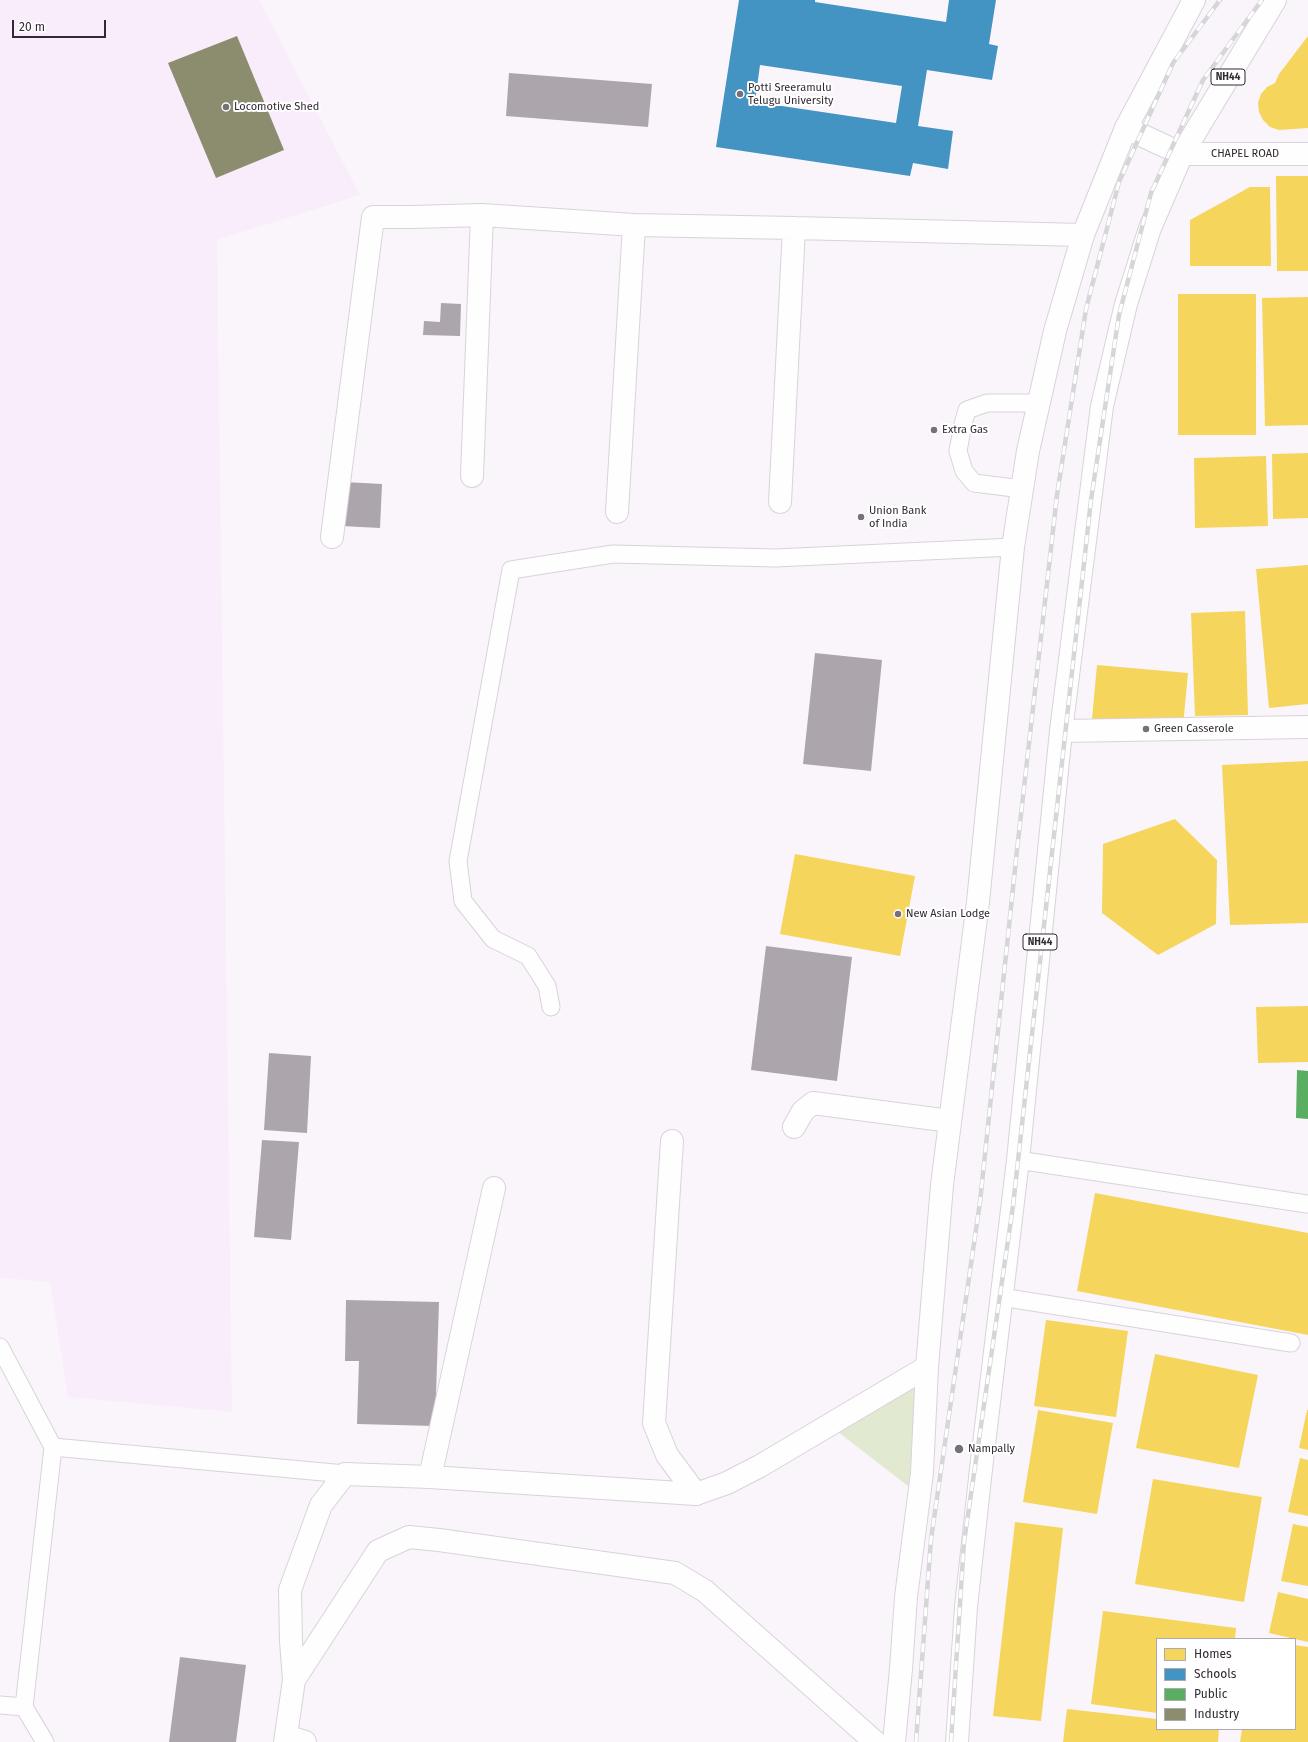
<!DOCTYPE html>
<html>
<head>
<meta charset="utf-8">
<style>
	body { margin:0 }
	#map { position:relative; width:1308px; height:1742px; overflow:hidden; background:#faf5fb; font-family:"Fira Sans",sans-serif }
	canvas { display:block }
	.legend { position:absolute; left:1156px; top:1638px; width:140px; height:92px; box-sizing:border-box; background:#fff; border:1px solid #ada9ad; margin:0; padding:5px 7px; list-style:none; font-size:12px; color:#322933 }
	.legend li { display:flex; align-items:center; gap:8px; height:20px }
	.legend b { width:20px; border:1px solid #ada9ad }
	.scale { position:absolute; left:12px; top:20px; width:94px; height:18px; box-sizing:border-box; border:2px solid #322933; border-top:0; padding-left:5px; font-size:12px; line-height:14px; white-space:nowrap; color:#322933; -webkit-text-stroke:3px #fff; paint-order:stroke }
</style>
</head>
<body>
<div id="map">
<canvas width="1308" height="1742"></canvas>
<ul class="legend">
<li><b style="height:11px;background:#f6d55c"></b>Homes</li>
<li><b style="height:11px;background:#4393c3"></b>Schools</li>
<li><b style="height:11px;background:#5aae61"></b>Public</li>
<li><b style="height:11px;background:#8c8c6e"></b>Industry</li>
</ul>
<div class="scale">20 m</div>
</div>
<script>
const context = document.querySelector('canvas').getContext('2d');
context.lineJoin = 'round';
function fill(path, color) { context.fillStyle = color; context.fill(path, 'evenodd'); }
const toPath = rows => new Path2D(rows.map(r => 'M' + r).join(''));
function strokePath(path, color, width, dash) { context.strokeStyle = color; context.lineWidth = width; context.lineCap = dash ? 'butt' : 'round'; context.setLineDash(dash || []); context.stroke(path); }
function label(font, color, halo, rows, align = 'center') {
  context.font = font + ' "Fira Sans",sans-serif'; context.lineWidth = 4; context.setLineDash([]); context.textBaseline = 'middle'; context.strokeStyle = halo; context.fillStyle = color; for (const [text, x, y, turn = 0] of rows) {
    context.save(); context.translate(x, y); context.rotate((+turn || 0) * Math.PI / 180); context.textAlign = isNaN(turn) ? turn : align; if (halo) context.strokeText(text, 0, 0); context.fillText(text, 0, 0); context.restore();
  }
}
fill(toPath([
	[0,0,259,0,360,195,217,240,232,1412,68,1397,50,1282,0,1278]
]), '#f9edfb');
fill(toPath([
	[936,1366,913,1490,833,1428]
]), '#e2e9d1');
fill(toPath([
	[1308,36,1308,128,1279,130,1270,127,1263,120,1259,112,1258,103,1261,94,1267,87,1275,83,1279,74],
	[1276,176,1308,176,1308,271,1277,271],
	[1250,187,1270,187,1271,266,1190,266,1190,220],
	[1178,294,1256,294,1256,435,1178,435],
	[1308,297,1308,425,1265,426,1262,298],
	[1308,453,1308,518,1273,519,1272,454],
	[1266,456,1268,526,1195,528,1194,458],
	[1308,565,1308,704,1269,708,1256,569],
	[1245,611,1248,715,1195,716,1191,613],
	[1097,665,1188,673,1183,726,1092,719],
	[1308,761,1308,923,1230,925,1222,765],
	[1175,819,1217,860,1216,924,1158,955,1102,913,1103,844],
	[795,854,915,876,900,956,780,934],
	[1308,1006,1308,1062,1258,1063,1256,1007],
	[1095,1193,1308,1233,1308,1335,1077,1291],
	[1046,1320,1128,1331,1116,1417,1034,1406],
	[1155,1354,1258,1375,1239,1468,1136,1448],
	[1038,1410,1113,1423,1097,1514,1023,1502],
	[1307,1410,1308,1410,1308,1450,1299,1448],
	[1300,1458,1308,1460,1308,1516,1288,1512],
	[1153,1479,1262,1497,1244,1602,1135,1584],
	[1015,1522,1063,1528,1041,1721,993,1716],
	[1293,1524,1308,1527,1308,1586,1281,1581],
	[1278,1592,1308,1599,1308,1642,1269,1633],
	[1103,1611,1236,1628,1235,1639,1157,1639,1157,1713,1091,1704],
	[1295,1645,1308,1647,1308,1742,1240,1742,1242,1729,1295,1729],
	[1067,1709,1157,1719,1157,1729,1219,1729,1218,1742,1063,1742]
]), '#f6d55c');
fill(toPath([
	[739,0,815,0,815,2,946,22,949,0,996,0,989,44,998,46,992,80,927,70,918,126,953,131,948,169,913,163,910,176,716,147],
	[760,65,902,86,896,123,755,102]
]), '#4393c3');
fill(toPath([
	[1297,1070,1308,1071,1308,1119,1296,1118]
]), '#5aae61');
fill(toPath([
	[237,36,284,150,216,178,168,63]
]), '#8c8c6e');
fill(toPath([
	[509,73,652,84,648,127,506,116],
	[441,303,461,304,460,336,423,335,424,321,440,322],
	[344,482,382,484,380,528,342,526],
	[815,653,882,660,871,771,803,764],
	[766,946,852,957,837,1081,751,1070],
	[269,1053,311,1056,307,1133,264,1130],
	[262,1140,299,1142,291,1240,254,1237],
	[346,1300,439,1302,435,1426,357,1424,359,1361,345,1361],
	[180,1657,246,1665,236,1742,169,1742]
]), '#aca5ac');
const lane = toPath([
	[1022,489,974,483,964,471,958,451,963,424,967,410,987,403,1038,403],
	[551,1007,547,986,528,956,493,939,463,901,458,861,511,570,613,554,775,558,1013,547],
	[1018,1160,1307,1204],
	[1001,1297,1291,1343],
	[0,1347,53,1447,345,1474],
	[0,1705,24,1707,45,1742],
	[24,1707,53,1447]
]);
const street = toPath([
	[472,476,482,215],
	[780,502,794,228],
	[617,512,634,225],
	[332,537,373,217,413,217,482,215,634,225,794,228,1083,235],
	[1061,731,1308,727],
	[794,1127,803,1111,813,1103,950,1121],
	[672,1141,654,1423,667,1455,696,1494],
	[430,1477,494,1188],
	[286,1736,305,1742]
]);
const secondary = toPath([
	[1126,128,1182,154,1308,154],
	[294,1680,378,1551,409,1537,439,1540,675,1573,705,1591,875,1742],
	[285,1742,294,1680,291,1641,290,1590,321,1505,345,1474,430,1477,696,1494,727,1483,760,1466,927,1367]
]);
const highway = toPath([
	[894,1742,901,1669,906,1597,922,1473,927,1367,942,1185,978,902,1013,547,1028,451,1055,331,1083,235,1126,128,1194,0],
	[957,1742,966,1607,981,1469,1018,1160,1061,731,1102,406,1126,304,1150,228,1182,154,1275,0]
]);
strokePath(lane, '#d9d2da', 19);
strokePath(street, '#d9d2da', 24);
strokePath(secondary, '#d9d2da', 24);
strokePath(highway, '#d9d2da', 24);
strokePath(lane, '#fefefe', 17);
strokePath(street, '#fefefe', 22);
strokePath(secondary, '#fefefe', 22);
strokePath(highway, '#fefefe', 22);
const rail = toPath([
	[916,1742,931,1539,980,1202,1017,850,1057,495,1086,309,1119,182,1173,63,1220,0],
	[951,1742,964,1542,1013,1206,1091,500,1119,315,1151,193,1203,80,1262,0]
]);
strokePath(rail, '#d6d5d7', 4.5);
strokePath(rail, '#fff', 3, [9]);
for (const [x, y, r, color] of [
	[740,94,4,"#787079"],
	[226,107,4,"#787079"],
	[934,430,4,"#787079"],
	[861,517,4,"#787079"],
	[1146,729,4,"#787079"],
	[898,914,4,"#787079"],
	[959,1449,5,"#787079"]
]) { const dot = new Path2D(); dot.arc(x, y, r, 0, 2 * Math.PI); context.fillStyle = color; context.fill(dot); strokePath(dot, '#fff', 1.5); }
for (const [x, y, w] of [
	[1228,77,34],
	[1040,942,34]
]) { const box = new Path2D(); box.roundRect(x - w / 2, y - 8, w, 16, 3); context.fillStyle = '#fff'; context.fill(box); strokePath(box, '#322933', 1); }
label('bold 10px', '#322933', null, [
	["NH44",1228,77],
	["NH44",1040,942]
]);
label('11px', '#322933', '#fff', [
	["Potti Sreeramulu",748,88],
	["Telugu University",748,101],
	["Locomotive Shed",234,107],
	["Extra Gas",942,430],
	["Union Bank",869,511],
	["of India",869,524],
	["Green Casserole",1154,729],
	["New Asian Lodge",906,914],
	["Nampally",968,1449]
], 'left');
label('11px', '#322933', '#fff', [
	["CHAPEL ROAD",1245,154]
]);
</script>
</body>
</html>
